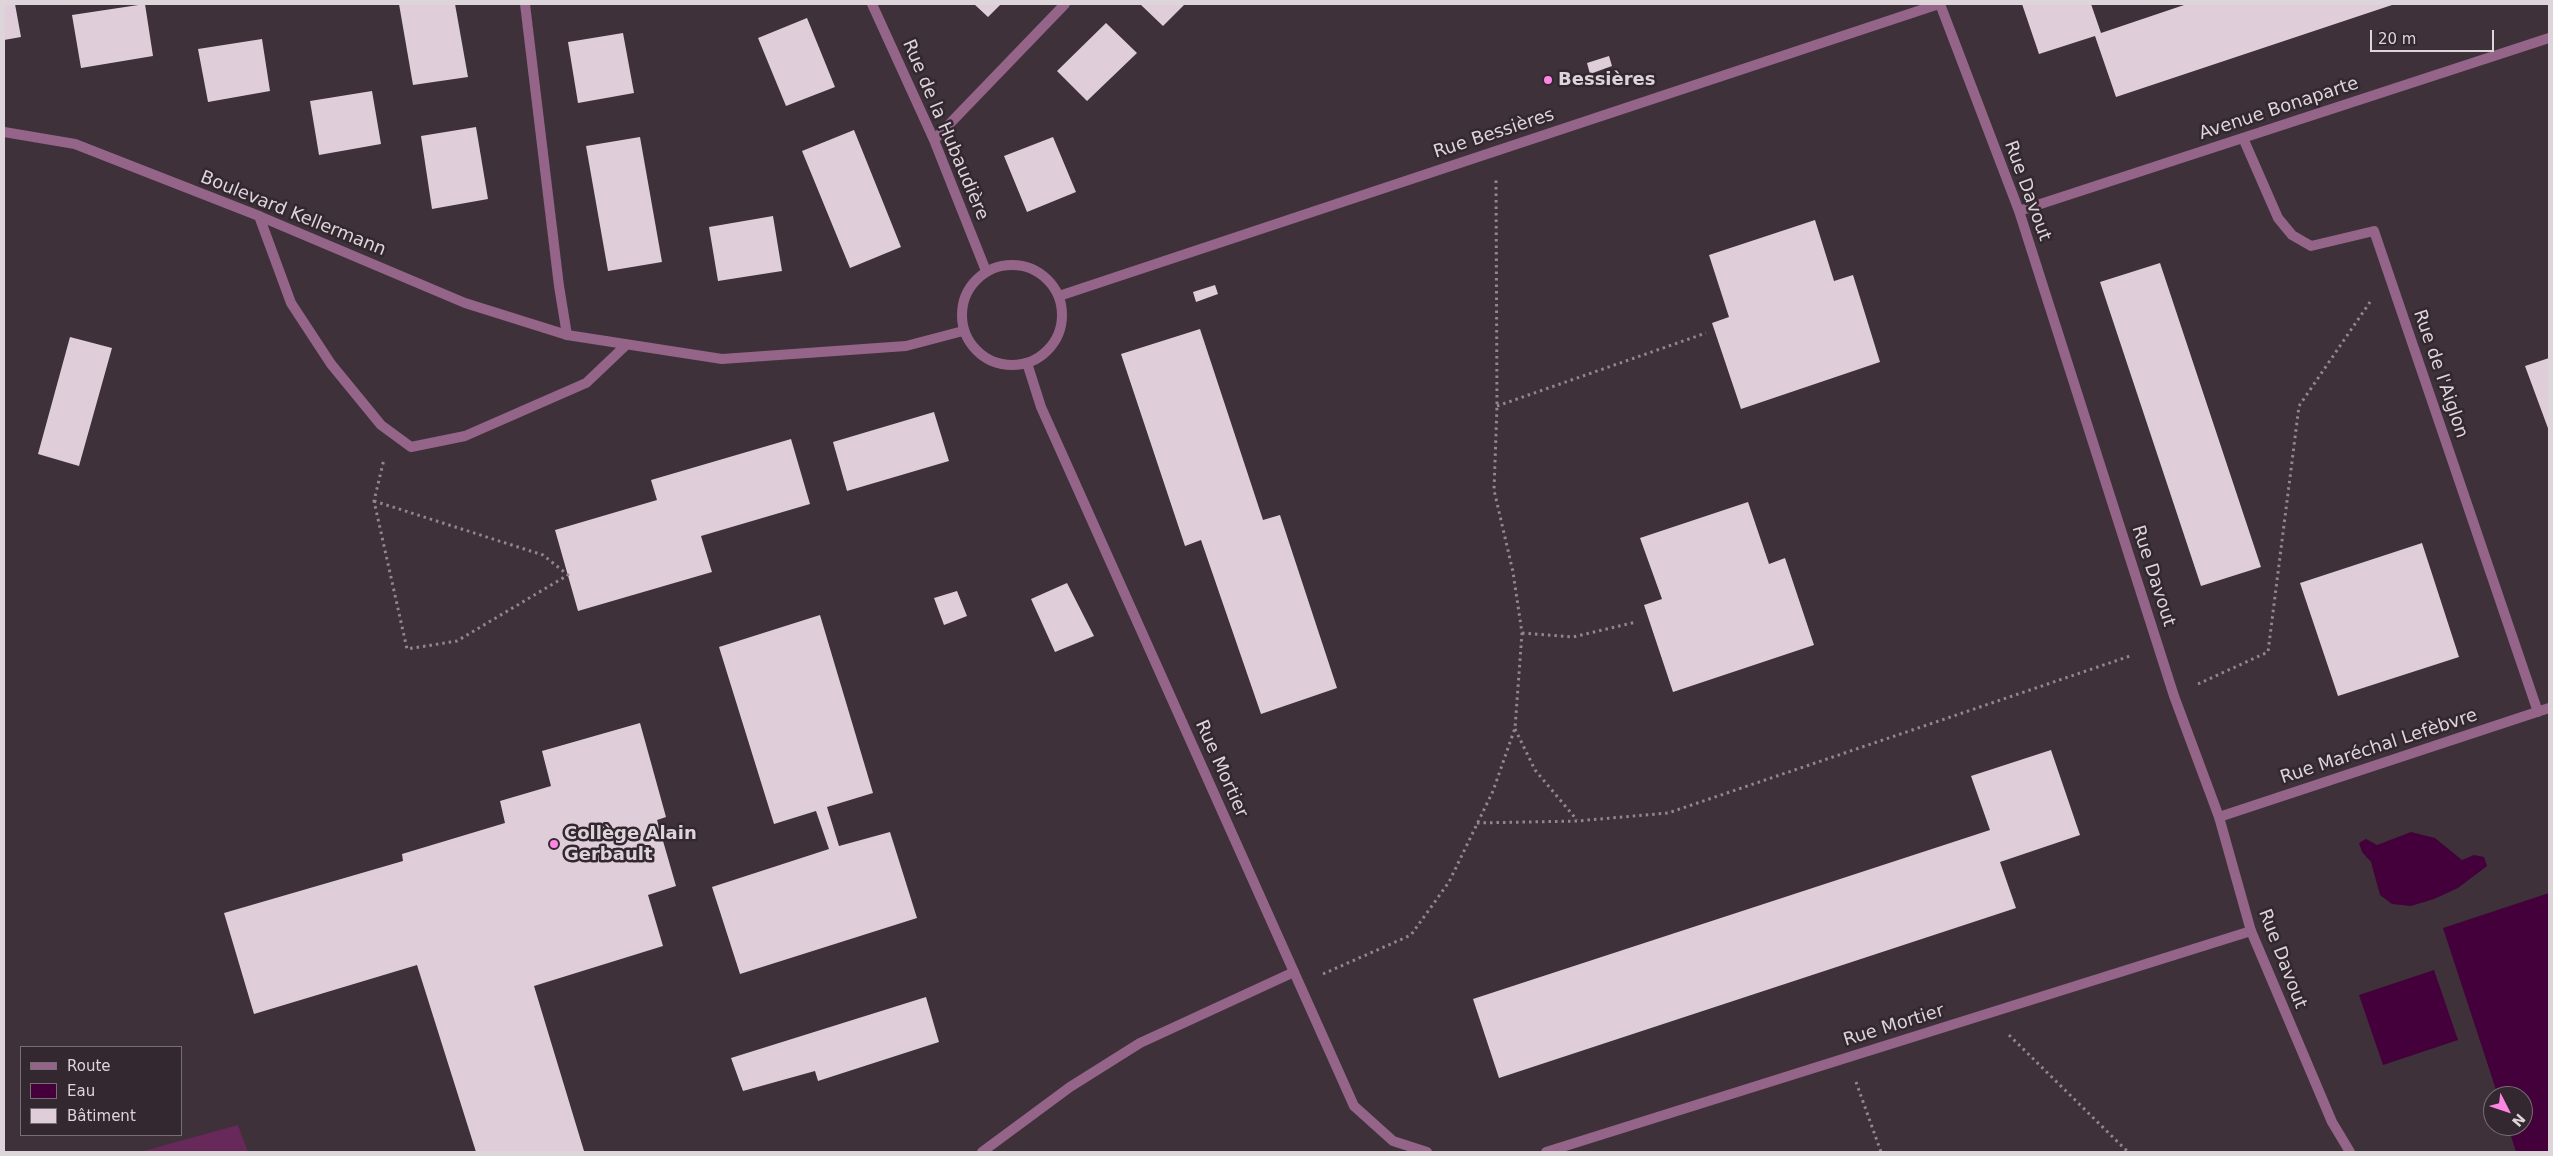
<!DOCTYPE html>
<html>
<head>
<meta charset="utf-8">
<style>
	body { margin:0 }
	#map { position:relative; width:2553px; height:1156px; overflow:hidden; background:#3e313a; font-family:"DejaVu Sans",sans-serif }
	canvas { display:block }
	.frame { position:absolute; inset:0; border:5px solid #ded5db; pointer-events:none }
	.legend { position:absolute; left:20px; top:1046px; width:162px; height:90px; box-sizing:border-box; background:#332730; border:1px solid #776d74; margin:0; padding:6px 9px; list-style:none; font-size:15px; color:#ded5db }
	.legend li { display:flex; align-items:center; gap:10px; height:25px }
	.legend b { width:25px; border:1px solid #776d74 }
	.north { position:absolute; left:2483px; top:1086px; width:50px; height:50px; box-sizing:border-box; background:#332730; border:1px solid #776d74; border-radius:50%; rotate:131deg; font-size:14px; font-weight:700; line-height:20px; text-align:center; color:#ded5db }
	.north::after { content:''; display:block; margin:auto; width:18px; height:22px; background:#fd86e3; clip-path:polygon(50% 0,100% 100%,50% 72%,0 100%) }
	.scale { position:absolute; left:2370px; top:30px; width:124px; height:22px; box-sizing:border-box; border:2px solid #ded5db; border-top:0; padding-left:6px; font-size:15px; line-height:18px; white-space:nowrap; color:#ded5db; -webkit-text-stroke:4px #332730; paint-order:stroke }
</style>
</head>
<body>
<div id="map">
<canvas width="2553" height="1156"></canvas>
<div class="frame"></div>
<ul class="legend">
<li><b style="height:6px;background:#956489"></b>Route</li>
<li><b style="height:14px;background:#44003a"></b>Eau</li>
<li><b style="height:14px;background:#dfceda"></b>Bâtiment</li>
</ul>
<div class="north">N</div>
<div class="scale">20 m</div>
</div>
<script>
const context = document.querySelector('canvas').getContext('2d');
context.lineJoin = 'round';
function fill(path, color) { context.fillStyle = color; context.fill(path, 'evenodd'); }
const toPath = rows => new Path2D(rows.map(r => 'M' + r).join(''));
function strokePath(path, color, width, dash) { context.strokeStyle = color; context.lineWidth = width; context.lineCap = dash ? 'butt' : 'round'; context.setLineDash(dash || []); context.stroke(path); }
function label(font, color, halo, rows, align = 'center') {
  context.font = font + ' "DejaVu Sans",sans-serif'; context.lineWidth = 5; context.setLineDash([]); context.textBaseline = 'middle'; context.strokeStyle = halo; context.fillStyle = color; for (const [text, x, y, turn = 0] of rows) {
    context.save(); context.translate(x, y); context.rotate((+turn || 0) * Math.PI / 180); context.textAlign = isNaN(turn) ? turn : align; if (halo) context.strokeText(text, 0, 0); context.fillText(text, 0, 0); context.restore();
  }
}
fill(toPath([
	[238,1125,248,1152,140,1152]
]), '#67295a');
fill(toPath([
	[2411,832,2435,838,2462,860,2474,855,2484,857,2487,866,2458,888,2434,899,2411,906,2392,904,2380,895,2371,862,2362,852,2359,843,2366,839,2377,845],
	[2549,893,2549,1152,2516,1152,2508,1126,2523,1126,2523,1096,2498,1096,2443,928],
	[2434,970,2458,1040,2383,1065,2359,995]
]), '#44003a');
fill(toPath([
	[4,4,15,4,21,37,4,40],
	[145,4,153,56,81,68,72,15],
	[399,4,455,4,468,77,413,85],
	[974,4,1001,4,988,17],
	[1140,4,1185,4,1163,26],
	[2022,4,2091,4,2101,33,2187,4,2395,4,2116,97,2095,36,2039,54],
	[807,18,835,87,786,106,758,38],
	[1106,23,1137,53,1087,101,1057,71],
	[623,33,634,93,578,103,568,42],
	[262,39,270,91,208,102,198,49],
	[1609,56,1612,66,1590,74,1587,63],
	[372,91,381,144,319,155,310,101],
	[476,127,488,199,432,209,421,136],
	[854,130,901,247,850,268,802,151],
	[640,137,662,262,608,271,586,146],
	[1053,137,1076,192,1027,212,1004,156],
	[773,216,782,271,718,281,709,227],
	[1815,220,1834,281,1853,275,1880,362,1741,409,1712,323,1729,317,1709,255],
	[2160,263,2261,567,2201,586,2100,282],
	[1215,285,1218,294,1196,302,1193,292],
	[1200,329,1263,520,1280,515,1337,688,1261,714,1201,540,1185,546,1121,354],
	[70,337,112,348,79,466,38,454],
	[2549,358,2549,431,2525,366],
	[934,412,949,461,847,491,833,442],
	[791,439,810,504,701,536,712,572,578,611,555,530,657,500,651,480],
	[1748,502,1769,564,1785,558,1814,645,1673,692,1644,605,1662,599,1640,538],
	[2422,543,2459,657,2338,696,2300,583],
	[1067,583,1094,636,1055,652,1031,599],
	[957,591,967,616,944,625,934,598],
	[820,615,873,793,827,807,839,846,890,832,917,918,740,974,712,887,829,849,816,811,774,824,719,647],
	[640,723,666,817,657,820,676,886,648,895,663,946,534,986,584,1151,476,1152,417,965,254,1014,224,913,403,861,402,854,505,823,500,801,551,786,542,751],
	[2051,750,2080,835,2000,862,2016,908,1499,1078,1473,999,1990,830,1971,776],
	[926,997,939,1042,818,1081,815,1071,743,1091,731,1058]
]), '#dfceda');
strokePath(toPath([
	[1497,406,1706,333],
	[374,501,543,555,568,575,457,641,407,649,374,501,384,459],
	[1522,633,1573,637,1636,622],
	[2198,684,2268,652,2299,406,2370,302],
	[1515,729,1535,770,1577,820],
	[1477,823,1577,821,1668,813,2133,655],
	[1323,974,1411,935,1449,882,1493,791,1515,728,1522,633,1513,572,1494,490,1497,406,1496,179],
	[2009,1035,2128,1152],
	[1856,1082,1881,1152]
]), '#92878e', 3, [2.5, 4]);
strokePath(toPath([
	[259,216,291,303,331,364,381,425,411,447,465,436,586,383,626,345],
	[982,1152,1070,1087,1140,1043,1294,972]
]), '#956489', 10);
strokePath(toPath([
	[525,4,559,286,567,335],
	[872,4,934,140,986,271],
	[2243,138,2278,218,2292,235,2311,246,2374,231,2538,712],
	[934,140,1065,4],
	[1027,363,1041,407,1354,1106,1393,1141,1427,1152],
	[2219,817,2549,708],
	[1546,1152,2251,931]
]), '#956489', 10);
strokePath(toPath([
	[1940,4,2019,211,2174,696,2219,817,2251,931,2332,1122,2350,1152],
	[4,132,75,144,259,216,465,303,567,335,722,359,906,346,963,331],
	[2019,211,2549,38],
	'962 315a50 50 0 1 1 100 0a50 50 0 1 1-100 0Z',
	[1059,296,1939,4]
]), '#956489', 10);
for (const [x, y, r, color] of [
	[1548,80,5,"#fd86e3"],
	[554,844,5,"#fd86e3"]
]) { const dot = new Path2D(); dot.arc(x, y, r, 0, 2 * Math.PI); context.fillStyle = color; context.fill(dot); strokePath(dot, '#332730', 2); }
label('bold 18px', '#ded5db', '#332730', [
	["Bessières",1558,80],
	["Collège Alain",564,834],
	["Gerbault",564,855]
], 'left');
label('18px', '#ded5db', '#332730', [
	["Avenue Bonaparte",2279,109,-18],
	["Rue de la Hubaudière",945,130,67],
	["Rue Bessières",1494,134,-18],
	["Rue Davout",2027,191,70],
	["Boulevard Kellermann",293,214,22],
	["Rue de l'Aiglon",2440,374,71],
	["Rue Davout",2153,576,72],
	["Rue Maréchal Lefèbvre",2379,747,-18],
	["Rue Mortier",1221,769,66],
	["Rue Davout",2282,959,69],
	["Rue Mortier",1894,1026,-17]
]);
</script>
</body>
</html>
